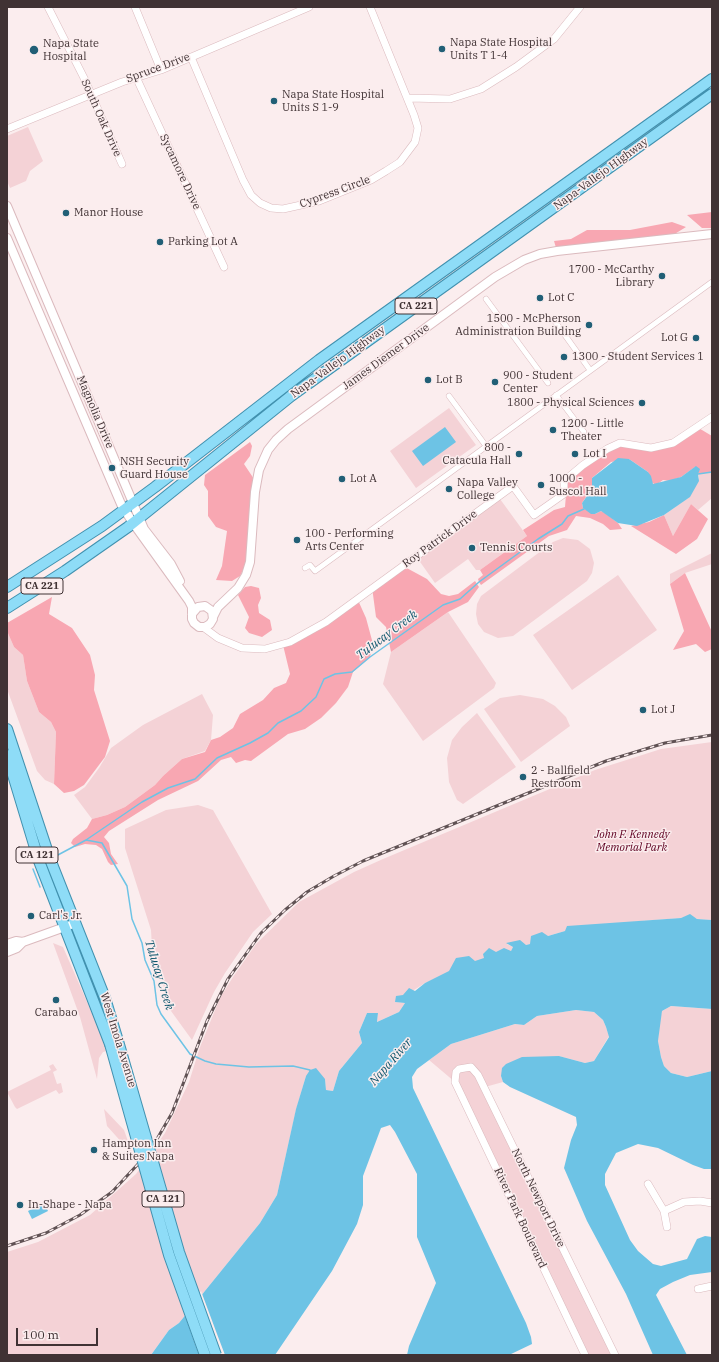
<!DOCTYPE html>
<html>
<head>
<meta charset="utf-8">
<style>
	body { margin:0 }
	#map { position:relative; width:719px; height:1362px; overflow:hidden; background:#fbedee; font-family:"IBM Plex Serif",serif }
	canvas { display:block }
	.frame { position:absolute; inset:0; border:8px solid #403234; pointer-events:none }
	.scale { position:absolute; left:16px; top:1328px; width:82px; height:18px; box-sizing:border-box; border:2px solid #403234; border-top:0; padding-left:5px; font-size:12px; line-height:14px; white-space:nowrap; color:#403234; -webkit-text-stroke:3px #fbedee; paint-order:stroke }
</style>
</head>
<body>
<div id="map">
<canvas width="719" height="1362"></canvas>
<div class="frame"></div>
<div class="scale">100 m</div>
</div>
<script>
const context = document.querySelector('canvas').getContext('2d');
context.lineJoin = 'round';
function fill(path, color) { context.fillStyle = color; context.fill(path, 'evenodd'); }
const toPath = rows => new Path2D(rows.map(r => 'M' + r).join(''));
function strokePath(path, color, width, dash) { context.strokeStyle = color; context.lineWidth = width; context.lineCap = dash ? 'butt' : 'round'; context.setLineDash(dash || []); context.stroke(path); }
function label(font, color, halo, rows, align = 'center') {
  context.font = font + ' "IBM Plex Serif",serif'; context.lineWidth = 3; context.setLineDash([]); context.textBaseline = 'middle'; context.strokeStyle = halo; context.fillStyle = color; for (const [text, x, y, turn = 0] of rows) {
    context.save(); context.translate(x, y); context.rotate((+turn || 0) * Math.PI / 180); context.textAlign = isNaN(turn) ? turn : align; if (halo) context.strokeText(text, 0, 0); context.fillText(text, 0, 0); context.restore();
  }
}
fill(toPath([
	[28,127,43,161,30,171,26,181,10,188,7,181,7,136],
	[449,408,476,445,416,488,390,451],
	[712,472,712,498,698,510,691,504,673,536,664,515,688,498,699,478,698,474],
	[500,499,527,536,480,570,476,570,468,559,435,583,418,559],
	[563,538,578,540,590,549,594,563,592,573,587,581,513,636,498,638,484,632,478,624,476,614,477,604,481,596,553,542],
	[712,553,712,564,685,573,670,584,670,574],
	[618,575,657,630,572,690,533,635],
	[448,612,496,683,494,688,423,741,383,684,391,652],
	[7,631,14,647,23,655,27,681,39,712,51,722,56,732,54,784,45,780,37,771,7,689],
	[202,694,213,715,211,740,205,751,182,759,163,776,155,785,125,807,107,815,92,819,74,795,85,787,99,768,111,748,143,725],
	[520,695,543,699,555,706,566,717,570,726,521,762,484,709,500,698],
	[477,713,516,767,463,804,457,800,449,782,447,758,452,740,462,727],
	[712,742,712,920,697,919,690,915,681,918,641,921,565,931,548,936,531,936,531,944,526,945,507,944,513,947,511,951,475,962,425,983,395,1002,405,1003,399,1012,377,1022,378,1013,367,1013,359,1032,362,1043,339,1071,333,1091,326,1090,325,1079,306,1076,296,1110,277,1195,260,1223,179,1323,169,1330,151,1355,7,1355,7,1252,38,1242,90,1215,136,1174,165,1133,189,1082,200,1047,220,998,233,977,256,944,299,902,354,872,383,859,595,770,661,749],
	[198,805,213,810,272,914,253,932,225,973,214,992,192,1040,171,1011,152,948,151,930,125,848,125,829,166,810],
	[53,943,63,947,91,1011,110,1044,111,1050,103,1052,99,1058,97,1079,80,1017],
	[671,1006,712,1009,712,1071,687,1077,671,1073,664,1066,661,1057,658,1041,659,1023,662,1011],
	[576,1010,594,1012,603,1020,606,1027,609,1036,594,1061,585,1063,559,1056,501,1076,503,1082,485,1087,615,1355,585,1355,455,1082,429,1060,451,1044,515,1024,524,1025,537,1016],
	[53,1064,57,1070,53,1072,57,1084,61,1083,63,1092,59,1094,56,1090,17,1109,15,1107,7,1092,51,1070,49,1066],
	[104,1109,124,1130,133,1155,107,1126]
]), '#f4d2d6');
fill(toPath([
	[712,212,712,228,702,228,687,215],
	[672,222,686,227,665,240,557,251,554,241,571,239,587,230,630,230],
	[697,427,712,436,712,472,698,474,695,467,681,477,670,481,663,480,656,485,651,482,648,472,629,459,611,462,592,478,592,488,582,503,583,508,595,514,601,511,605,513,618,523,622,529,610,530,603,524,590,518,576,516,567,530,549,536,481,585,479,582,478,579,483,575,480,570,527,536,523,530,554,510,565,507,567,483,571,475,620,443,666,445],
	[250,442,252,446,250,456,244,464,256,482,249,567,243,570,240,576,232,581,216,580,222,566,227,531,216,527,208,516,208,491,204,485,205,475],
	[691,504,708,519,697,539,676,554,631,526,649,522,664,515,673,536],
	[403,566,427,579,441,594,449,596,458,594,475,581,479,587,468,602,448,612,391,652,386,627,376,617,372,587],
	[685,573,712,632,712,649,705,652,696,644,673,650,684,631,670,584],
	[251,586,259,588,261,598,258,605,259,613,270,620,272,630,262,637,249,633,245,628,249,617,238,595,245,587],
	[52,597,49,614,72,628,90,655,95,675,94,690,110,741,105,757,84,785,74,791,64,793,54,784,56,732,51,722,39,712,27,681,23,655,14,647,7,631,7,623],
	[357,598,366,618,373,644,370,657,353,672,348,687,336,703,321,718,305,729,288,734,251,761,245,760,236,763,231,757,221,760,198,781,158,800,109,831,104,837,109,843,111,854,118,864,111,865,108,862,102,849,96,845,85,844,75,847,71,843,73,839,87,828,92,819,107,815,125,807,155,785,163,776,182,759,205,752,211,740,220,737,233,728,240,714,263,700,274,688,286,683,290,674,283,645,290,642]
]), '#f8a7b2');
fill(toPath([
	[445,427,456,442,423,466,412,451],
	[618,458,629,459,648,472,651,476,653,484,681,477,696,466,700,469,698,474,699,481,690,497,664,515,637,526,618,523,601,511,595,514,591,514,583,508,582,503,592,489,592,478],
	[690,914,697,919,712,920,712,1009,671,1006,662,1011,658,1041,661,1057,664,1066,671,1073,687,1077,712,1071,712,1169,704,1169,693,1165,658,1148,638,1144,616,1153,605,1174,605,1185,630,1240,638,1251,653,1264,661,1266,687,1259,697,1239,705,1236,712,1237,712,1272,690,1275,673,1282,660,1289,656,1295,687,1355,653,1355,626,1294,587,1221,564,1168,571,1140,577,1125,576,1117,510,1087,503,1082,501,1076,502,1068,506,1064,522,1057,559,1056,585,1063,594,1061,609,1037,606,1027,603,1020,594,1012,576,1010,537,1016,524,1025,515,1024,451,1044,417,1069,412,1077,413,1088,526,1323,531,1337,532,1344,509,1355,407,1355,409,1346,436,1283,417,1237,417,1174,395,1132,390,1125,381,1128,363,1176,363,1205,357,1224,332,1271,275,1355,151,1355,169,1330,179,1323,260,1223,277,1195,296,1109,306,1076,310,1070,316,1068,325,1079,326,1090,333,1091,339,1071,362,1043,359,1032,367,1013,378,1013,377,1022,399,1012,405,1003,395,1002,396,996,403,995,409,988,415,991,425,983,449,971,456,958,469,956,475,961,484,958,483,954,489,948,496,952,504,948,511,951,513,947,506,943,520,940,526,945,530,944,531,936,542,932,548,936,565,931,567,926,681,918],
	[44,1203,48,1211,32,1219,28,1211]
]), '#6dc3e5');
fill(toPath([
	[201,1291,217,1334,225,1355,199,1355,196,1347,184,1313]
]), '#fbedee');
strokePath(toPath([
	[698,474,712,472],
	[86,840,142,802,168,788,195,779,217,758,250,743,268,733,278,723,301,711,316,697,324,679,335,674,352,672,370,657,443,605,460,599,479,582,538,539,562,524,568,516,584,509],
	[56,856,86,840,102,843,127,886,132,919,142,943,145,960,154,981,157,1005,161,1014,190,1054,205,1061,216,1064,249,1067,293,1066,310,1070,310,1072],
	[33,869,40,887]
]), '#6dc3e5', 1.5);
const pedestrian = toPath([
	[486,299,548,383],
	[554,320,590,370],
	[556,395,584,432],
	[449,396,486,446],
	[305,568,310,565,315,571,712,282]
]);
const minor = toPath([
	[48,7,84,78,122,164],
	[135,7,161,70],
	[191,57,243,180,251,195,260,203,271,208,283,209,319,201,371,180,386,171,400,162,415,142,418,128,414,115,370,7],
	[136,77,224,267],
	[409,98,450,99,481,89,516,67,554,39,580,7],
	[7,129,122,82,161,70,309,7],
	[203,627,218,638,242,648,265,649,290,642,326,622,513,486,534,515,564,494,564,481,583,465,607,449,620,443,651,448,673,443,712,417],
	[648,1184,664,1211,667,1227],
	[664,1211,684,1202,700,1201,712,1203],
	[698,1289,712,1286],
	[585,1355,455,1082,456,1072,459,1069,471,1067,478,1075,615,1355]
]);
const tertiary = toPath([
	[7,206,144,529,171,564,180,581],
	[7,238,121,504,133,523,189,601,192,607,192,619,194,623,199,627,205,627,210,624,213,619,212,611,205,606,198,607,192,614],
	[213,617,218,607,238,588,246,575,250,562,255,492,259,470,268,450,276,440,288,429,495,277,524,260,540,254,557,251,712,234],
	[7,944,16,941,23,942,76,923],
	[7,952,17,948,23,942]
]);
const primary = toPath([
	[7,587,102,526,155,487,319,360,712,79],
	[7,608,65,571,128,527,291,396,712,94],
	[7,729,50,859,105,998,118,1041],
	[7,755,39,861,110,1044]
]);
strokePath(pedestrian, '#dbbabe', 6);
strokePath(minor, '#dbbabe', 8);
strokePath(tertiary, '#dbbabe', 10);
strokePath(primary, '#4191af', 12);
strokePath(pedestrian, '#fff', 5);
strokePath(minor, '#fff', 7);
strokePath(tertiary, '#fff', 8);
strokePath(primary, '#8edcf7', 10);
const rail = toPath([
	[7,1246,46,1233,80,1215,112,1192,139,1163,157,1139,172,1113,207,1021,228,979,261,933,285,910,307,892,334,876,363,861,606,761,665,743,712,735]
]);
strokePath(rail, '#605254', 3);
strokePath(rail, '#fbedee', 1.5, [4.5]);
const primaryBridge = toPath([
	[118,1041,179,1252,216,1355],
	[110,1044,169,1255,205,1355]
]);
strokePath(primaryBridge, '#4191af', 12, []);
strokePath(primaryBridge, '#8edcf7', 10);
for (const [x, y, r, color] of [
	[442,49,4,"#215f76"],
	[34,50,5,"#215f76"],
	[274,101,4,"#215f76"],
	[66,213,4,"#215f76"],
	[160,242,4,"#215f76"],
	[662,276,4,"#215f76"],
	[540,298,4,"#215f76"],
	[589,325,4,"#215f76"],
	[696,338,4,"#215f76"],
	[564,357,4,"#215f76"],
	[428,380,4,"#215f76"],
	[495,382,4,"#215f76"],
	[642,403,4,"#215f76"],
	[553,430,4,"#215f76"],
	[519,454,4,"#215f76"],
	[575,454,4,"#215f76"],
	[112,468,4,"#215f76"],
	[342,479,4,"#215f76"],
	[541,485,4,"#215f76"],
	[449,489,4,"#215f76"],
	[297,540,4,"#215f76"],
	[472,548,4,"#215f76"],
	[643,710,4,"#215f76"],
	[523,777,4,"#215f76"],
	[31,916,4,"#215f76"],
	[56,1000,4,"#215f76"],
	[94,1150,4,"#215f76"],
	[20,1205,4,"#215f76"]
]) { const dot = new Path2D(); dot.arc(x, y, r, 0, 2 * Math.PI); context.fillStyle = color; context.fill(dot); strokePath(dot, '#fbedee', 1.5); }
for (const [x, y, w] of [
	[416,306,42],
	[42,586,42],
	[37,855,42],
	[163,1199,42]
]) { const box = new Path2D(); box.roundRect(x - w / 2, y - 8, w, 16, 3); context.fillStyle = '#fbedee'; context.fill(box); strokePath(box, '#403234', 1); }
label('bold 10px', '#403234', null, [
	["CA 221",416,306],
	["CA 221",42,586],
	["CA 121",37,855],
	["CA 121",163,1199]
]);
label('11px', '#403234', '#fbedee', [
	["Napa State Hospital",450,43],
	["Units T 1-4",450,56],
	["Napa State",43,44],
	["Hospital",43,57],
	["Napa State Hospital",282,95],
	["Units S 1-9",282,108],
	["Manor House",74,213],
	["Parking Lot A",168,242],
	["1700 - McCarthy",654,270,"right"],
	["Library",654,283,"right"],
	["Lot C",548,298],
	["1500 - McPherson",581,319,"right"],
	["Administration Building",581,332,"right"],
	["Lot G",688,338,"right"],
	["1300 - Student Services 1",572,357],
	["900 - Student",503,376],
	["Center",503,389],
	["Lot B",436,380],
	["1800 - Physical Sciences",634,403,"right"],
	["1200 - Little",561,424],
	["Theater",561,437],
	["800 -",511,448,"right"],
	["Catacula Hall",511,461,"right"],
	["Lot I",583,454],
	["NSH Security",120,462],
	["Guard House",120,475],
	["Lot A",350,479],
	["1000 -",549,479],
	["Suscol Hall",549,492],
	["Napa Valley",457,483],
	["College",457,496],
	["100 - Performing",305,534],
	["Arts Center",305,547],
	["Tennis Courts",480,548],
	["Lot J",651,710],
	["2 - Ballfield",531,771],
	["Restroom",531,784],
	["Carl's Jr.",39,916],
	["Carabao",56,1013,"center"],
	["Hampton Inn",102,1144],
	["& Suites Napa",102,1157],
	["In-Shape - Napa",28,1205]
], 'left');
label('11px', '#403234', '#fbedee', [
	["Spruce Drive",158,68,-20],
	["South Oak Drive",101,118,66],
	["Sycamore Drive",180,172,65],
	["Napa-Vallejo Highway",601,174,-36],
	["Cypress Circle",335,192,-20],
	["James Diemer Drive",386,357,-36],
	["Napa-Vallejo Highway",338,362,-36],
	["Magnolia Drive",95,412,67],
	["Roy Patrick Drive",440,539,-36],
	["West Imola Avenue",118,1040,73],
	["North Newport Drive",538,1198,64],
	["River Park Boulevard",520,1218,65]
]);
label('italic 11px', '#5f0021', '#fbedee', [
	["John F. Kennedy",632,835],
	["Memorial Park",632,848]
]);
label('italic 12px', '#0d566d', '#fbedee', [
	["Tulucay Creek",387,635,-37],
	["Tulucay Creek",159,975,73],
	["Napa River",391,1062,-49]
]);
</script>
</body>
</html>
